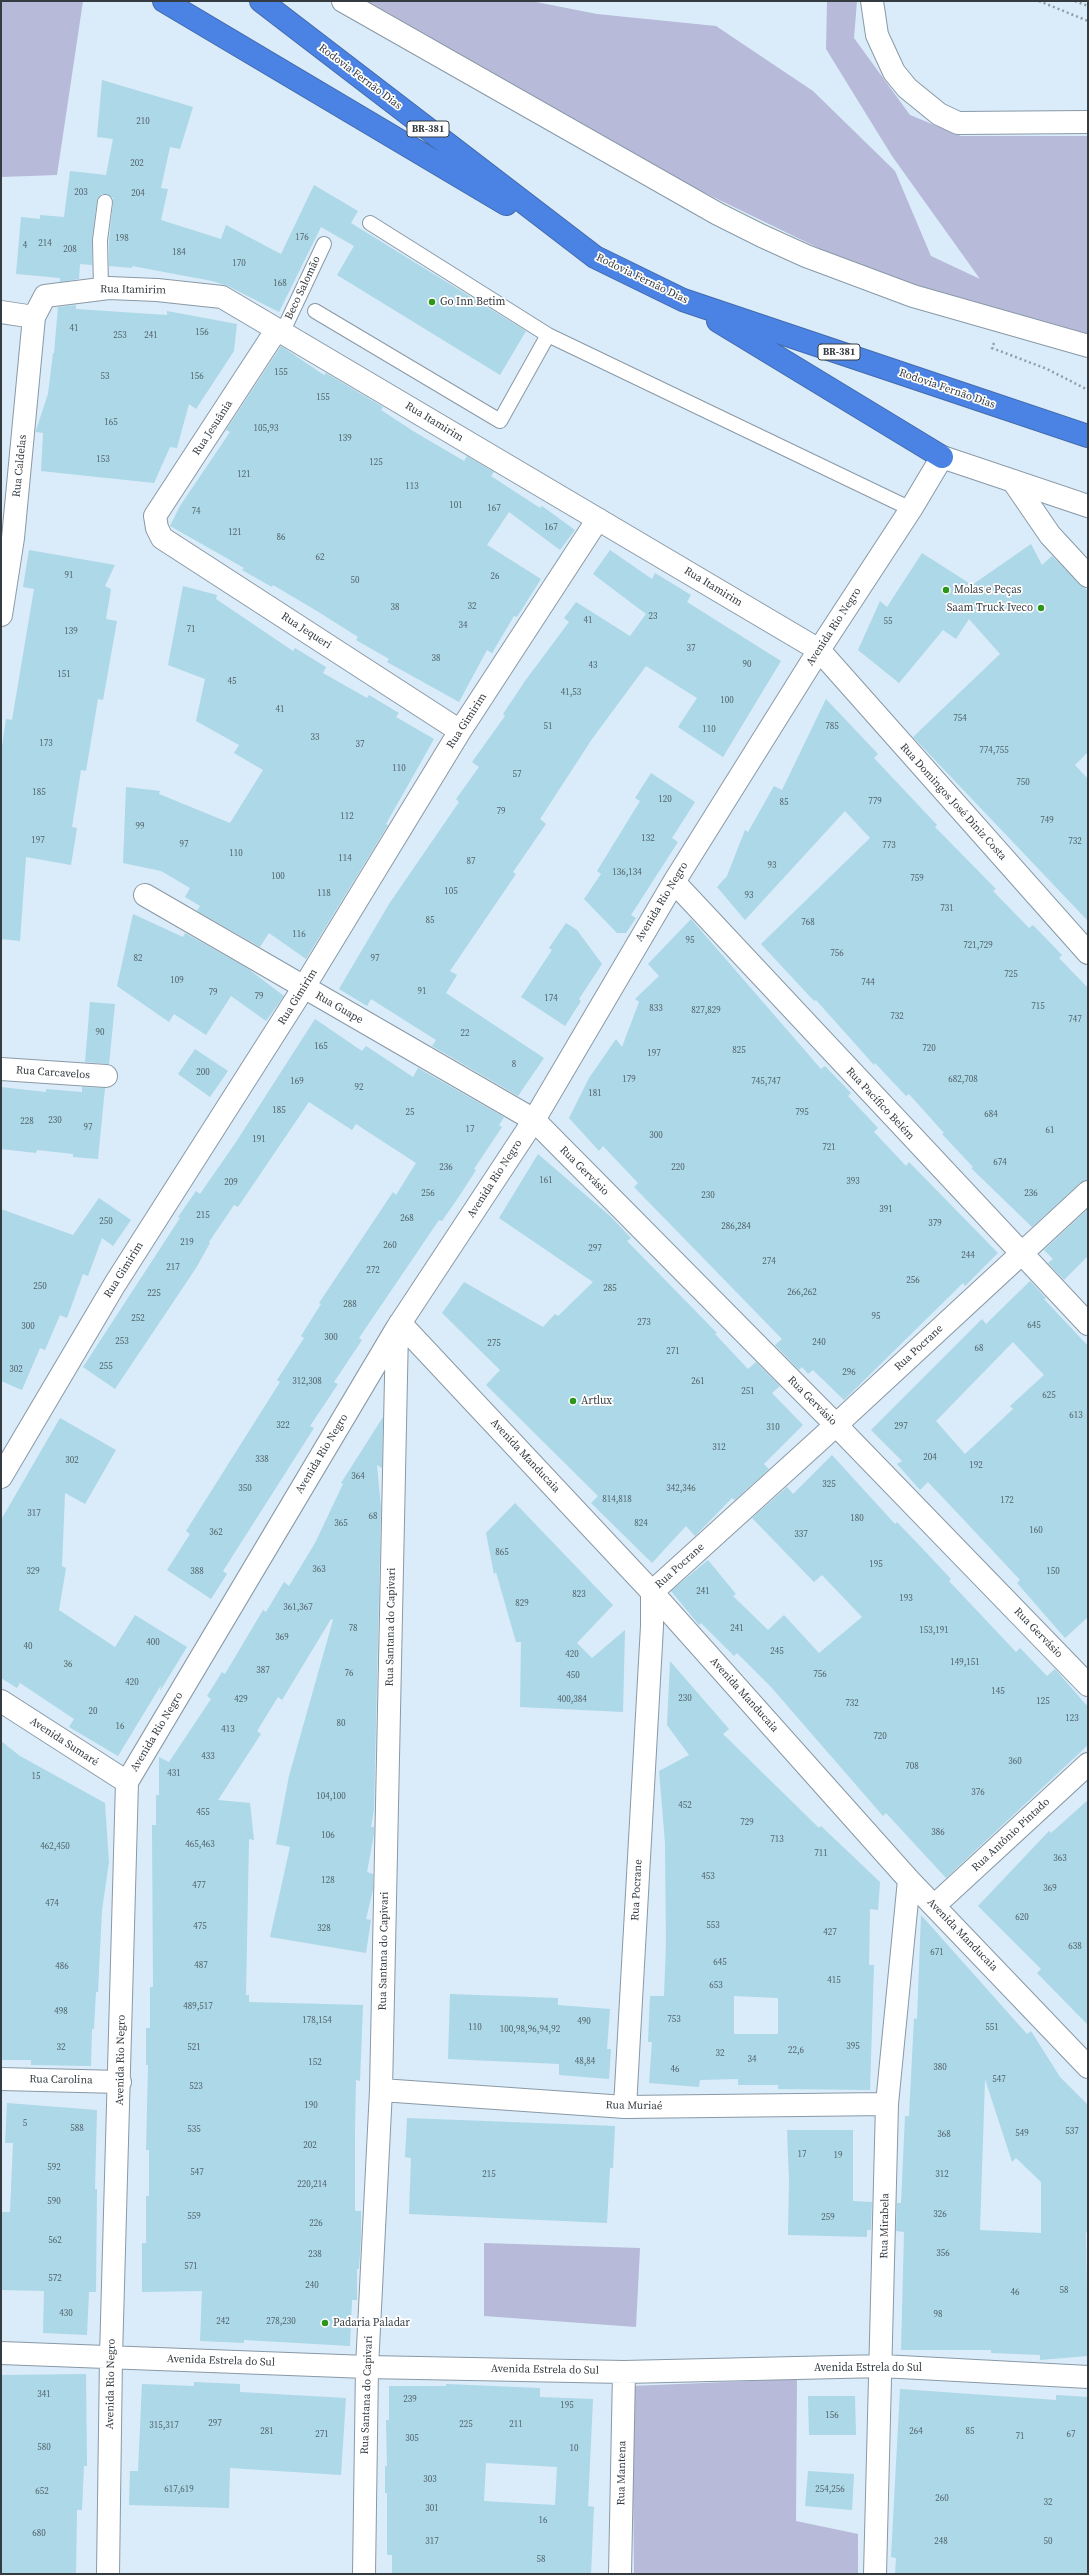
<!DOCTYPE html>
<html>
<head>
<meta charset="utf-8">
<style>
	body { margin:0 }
	#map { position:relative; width:1089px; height:2575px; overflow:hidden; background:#daebf9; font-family:"Source Serif 4",serif }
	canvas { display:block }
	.frame { position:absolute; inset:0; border:2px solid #353c41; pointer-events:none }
</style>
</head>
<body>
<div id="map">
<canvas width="1089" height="2575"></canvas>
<div class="frame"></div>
</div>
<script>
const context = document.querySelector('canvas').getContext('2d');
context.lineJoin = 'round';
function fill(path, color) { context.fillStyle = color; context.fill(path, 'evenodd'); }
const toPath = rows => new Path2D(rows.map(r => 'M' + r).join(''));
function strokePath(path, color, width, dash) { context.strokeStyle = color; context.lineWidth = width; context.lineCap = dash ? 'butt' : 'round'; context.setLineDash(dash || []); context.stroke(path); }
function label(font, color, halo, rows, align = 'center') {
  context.font = font + ' "Source Serif 4",serif'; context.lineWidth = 3.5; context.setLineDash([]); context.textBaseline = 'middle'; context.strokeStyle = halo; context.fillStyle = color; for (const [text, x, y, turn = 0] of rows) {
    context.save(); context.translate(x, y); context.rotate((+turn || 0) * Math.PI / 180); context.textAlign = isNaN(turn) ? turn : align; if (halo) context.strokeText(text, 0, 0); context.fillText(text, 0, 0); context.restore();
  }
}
fill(toPath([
	[1,1,83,1,57,175,1,177],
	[347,1,531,1,597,14,716,26,813,91,895,171,931,256,980,279,892,156,826,49,827,1,857,1,854,38,910,115,961,136,1088,136,1088,337,874,275,705,193],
	[484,2243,640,2248,636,2327,484,2316],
	[797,2379,796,2521,858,2534,858,2574,634,2574,632,2386]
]), '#b7bad9');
fill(toPath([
	[102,80,193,107,180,149,170,147,161,188,168,189,161,220,221,239,226,225,281,254,314,185,358,211,351,223,526,331,500,375,337,275,354,246,321,227,279,312,228,286,212,281,132,266,132,268,109,266,109,240,113,203,113,198,106,194,101,194,97,201,92,239,92,265,80,264,79,279,60,282,60,278,16,274,21,217,40,219,40,215,64,217,70,171,106,175,113,139,97,137],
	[76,305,76,309,167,315,167,311,237,324,234,351,196,409,189,404,177,448,170,447,154,483,41,471,43,433,36,432,36,430,48,394,53,353,54,353,58,307],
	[281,346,324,375,326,373,383,407,381,410,413,431,464,461,467,456,494,472,491,476,540,508,542,506,575,530,560,550,509,512,487,545,541,579,517,617,514,616,492,653,487,650,459,702,387,662,389,659,356,640,358,637,317,611,273,585,272,587,242,570,244,568,170,526,180,506,230,432,226,430],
	[1031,544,1042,565,1052,556,1088,591,1088,752,1075,765,1088,779,1088,921,913,737,1000,654,969,619,956,639,943,630,899,683,858,650,880,601,887,607,922,553,972,585],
	[29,550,115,565,105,586,111,589,106,619,117,621,103,700,98,699,86,771,81,770,72,827,77,828,71,865,26,857,20,941,1,939,1,754,6,719,12,720,34,589,23,587],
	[610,550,652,579,655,573,691,595,687,602,781,661,723,757,678,727,697,698,646,666,592,739,540,819,546,824,513,872,516,874,450,971,457,975,446,993,544,1058,518,1096,432,1046,436,1040,371,999,367,1006,339,989,389,904,459,802,456,799,479,767,472,762,505,716,503,714,525,681,569,622,564,618,576,602,630,636,646,614,593,574],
	[183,586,217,595,216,599,293,651,295,648,326,667,323,673,367,698,369,695,399,713,396,717,434,739,386,824,388,825,306,959,269,933,260,947,197,911,200,906,185,897,190,888,161,871,123,863,126,787,160,791,159,794,230,823,263,770,234,753,239,745,196,721,205,679,168,665],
	[826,699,878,754,874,758,937,825,935,827,996,889,993,891,1029,928,1033,925,1062,955,1059,958,1088,988,1088,1180,1080,1183,1032,1227,971,1168,973,1167,942,1134,944,1133,909,1094,906,1096,875,1063,874,1065,816,1000,814,1001,761,944,870,838,845,811,745,920,717,887,727,876,745,830,748,832,774,786,782,790],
	[651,773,695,802,672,838,678,842,631,915,636,918,626,933,617,933,584,899,601,874,597,871,640,801,635,798],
	[133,914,183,937,185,933,247,968,284,996,266,1021,231,996,206,1035,174,1014,169,1022,117,986],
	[691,919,821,1069,825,1066,851,1093,848,1096,878,1128,874,1132,906,1166,909,1162,998,1253,965,1286,963,1283,844,1400,813,1370,808,1374,802,1367,799,1370,775,1345,782,1339,634,1187,638,1183,603,1146,599,1151,569,1118,589,1078,616,1039,622,1047,639,1002,635,999,659,976,648,964],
	[566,923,577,930,602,964,579,999,581,1001,565,1026,521,997,552,950,549,948],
	[90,1002,115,1004,109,1064,85,1062],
	[315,1019,362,1051,366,1046,413,1077,418,1068,504,1117,499,1125,502,1127,474,1169,476,1170,460,1195,442,1221,439,1220,359,1338,362,1340,334,1382,338,1384,310,1426,314,1428,223,1571,227,1574,211,1599,167,1570,190,1534,186,1531,280,1382,277,1380,304,1338,301,1336,321,1304,319,1303,393,1192,396,1195,416,1163,356,1124,352,1130,309,1102,238,1207,234,1205,209,1242,210,1243,196,1268,115,1389,83,1367,180,1218,178,1217,196,1191,200,1194,236,1142],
	[195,1049,228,1071,210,1097,178,1074],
	[1,1087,46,1092,46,1089,82,1092,82,1087,105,1088,98,1159,73,1157,73,1154,37,1150,36,1153,1,1149],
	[538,1154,610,1216,631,1238,627,1241,717,1333,715,1334,748,1369,756,1362,780,1386,772,1393,803,1425,764,1464,769,1469,735,1500,732,1498,695,1536,686,1526,652,1563,591,1503,598,1496,486,1385,500,1370,442,1313,464,1282,543,1327,555,1314,558,1316,593,1282,499,1218],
	[99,1198,131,1220,113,1246,102,1238,88,1276,83,1274,67,1318,60,1315,45,1350,40,1348,22,1390,1,1381,1,1209,73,1235],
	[1088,1209,1088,1256,1064,1280,1048,1263,1053,1259,1044,1250],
	[1030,1281,1046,1298,1044,1299,1088,1346,1088,1617,1065,1638,1017,1583,1020,1580,964,1520,928,1482,920,1490,897,1464,902,1461,871,1430,982,1319,986,1324],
	[1013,1342,1044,1375,1010,1406,1013,1409,965,1454,936,1421],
	[383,1417,382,1468,377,1465,381,1508,374,1809,371,1827,374,1827,374,1834,367,1872,373,1874,373,1890,366,1919,371,1920,366,1953,270,1937,290,1847,276,1844,289,1776,333,1620,331,1619,282,1700,278,1697,257,1731,261,1734,218,1800,250,1803,254,1840,249,1839,246,1995,249,1995,249,2002,363,2005,360,2081,356,2080,355,2132,355,2211,361,2211,361,2238,359,2269,357,2269,357,2300,352,2300,350,2346,244,2340,244,2343,200,2341,202,2291,142,2292,142,2243,146,2243,146,2196,149,2196,149,2150,146,2150,148,2065,146,2065,146,2028,150,2028,150,1987,153,1987,152,1825,156,1825,156,1795,159,1795,159,1757,169,1762,211,1699,207,1696,222,1672,225,1674,263,1610,266,1612,284,1582,289,1586,315,1543,343,1484,341,1483],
	[60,1418,116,1450,85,1504,65,1493,62,1566,66,1568,59,1610,115,1647,135,1615,187,1647,160,1691,161,1685,118,1756,69,1727,74,1719,20,1683,17,1688,1,1678,1,1520],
	[832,1455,895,1524,897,1522,920,1546,951,1579,949,1581,1016,1652,1020,1648,1047,1676,1055,1669,1088,1707,1088,1745,946,1878,886,1813,883,1816,771,1687,737,1653,734,1656,701,1623,699,1625,671,1591,708,1560,736,1594,733,1596,768,1630,784,1615,819,1653,862,1617,822,1575,814,1582,752,1518,787,1487,793,1494],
	[515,1503,613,1605,577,1643,592,1658,625,1630,623,1712,520,1707,521,1642,516,1642,496,1572,494,1574,486,1533],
	[670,1661,729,1729,723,1734,819,1828,821,1826,880,1882,878,1910,870,1909,869,1965,874,1965,870,2090,778,2089,778,2085,738,2085,738,2079,700,2080,699,2087,649,2083,652,2042,648,2042,650,1996,664,1996,666,1943,665,1843,659,1771,689,1755,667,1725],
	[734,1996,778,1998,778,2034,734,2034],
	[1,1741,20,1756,105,1803,109,1862,102,1910,98,1992,96,1992,94,2029,92,2029,91,2066,31,2065,31,2060,1,2060],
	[1088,1800,1088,2025,1037,1973,1041,1969,978,1906,1049,1831,1051,1833],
	[921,1915,1027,2034,1031,2031,1060,2077,1088,2105,1088,2234,1086,2232,1088,2356,1040,2360,1040,2355,991,2353,991,2350,901,2350,904,2232,896,2231,897,2203,901,2203,905,2116,909,2116,914,2018,917,2019],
	[985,2079,1012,2162,1016,2158,1041,2182,1041,2233,980,2230],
	[450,1994,558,1998,558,2005,610,2009,607,2049,611,2049,609,2079,559,2075,559,2064,448,2059],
	[7,2103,97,2110,95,2189,97,2189,96,2292,89,2292,87,2335,43,2333,44,2291,1,2290,1,2212,10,2212,13,2143,5,2143],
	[407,2118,615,2126,613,2168,610,2168,607,2223,409,2214,411,2158,405,2157],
	[787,2130,853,2130,853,2201,872,2202,871,2230,867,2230,867,2237,788,2235,789,2181],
	[86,2374,87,2466,84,2466,82,2510,77,2510,76,2574,1,2574,1,2375],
	[194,2382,240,2384,240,2392,346,2398,341,2475,230,2468,229,2508,129,2505,130,2471,138,2471,142,2384,194,2386],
	[446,2384,540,2388,540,2397,593,2399,588,2506,594,2507,591,2574,392,2574,392,2555,387,2555,387,2493,385,2493,385,2466,387,2466,386,2420,389,2420,389,2386,446,2386],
	[486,2463,557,2467,555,2505,484,2501],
	[900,2389,1056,2400,1056,2395,1088,2397,1088,2574,895,2574,896,2558,891,2557],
	[808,2396,855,2396,856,2435,809,2435],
	[808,2471,854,2474,852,2510,805,2506]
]), '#acd8e7');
const lane = toPath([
	[101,289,100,240,105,202],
	[315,311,500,421,548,335,370,223],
	[282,333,324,244],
	[548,335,911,509]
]);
const street = toPath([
	[1,312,34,317],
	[277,329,155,516,157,528,162,538,460,731],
	[1013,481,1050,535,1088,576],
	[1,615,13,538,34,317,45,296,109,288,157,290,222,297,819,650,1088,953],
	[674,882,1088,1324],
	[145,895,534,1120,836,1425,1088,1685],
	[1,1069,106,1076],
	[400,1323,652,1592,909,1880,1088,2067],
	[1,1477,115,1284,304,987,460,731,598,519],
	[1,1701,127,1782],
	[934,1906,1088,1764],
	[1,2079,120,2082],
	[381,2090,625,2107,887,2104],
	[625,2107,652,1626,652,1592,836,1425,1088,1192],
	[1,2353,367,2367,624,2372,882,2366,1088,2377],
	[108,2574,111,2357,127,1782,397,1328,534,1120,674,882,819,650,911,509,942,457],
	[364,2574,367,2367,381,2090,397,1330],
	[620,2574,624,2372],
	[875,2574,887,2104,909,1880]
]);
const secondary = toPath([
	[343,1,718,214,762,236,806,256,913,296,1088,346],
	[872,1,877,35,894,72,907,88,939,114,958,123,1088,122],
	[942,457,1088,506]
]);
const highway = toPath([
	[164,1,506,204],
	[261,1,595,257,683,300,1088,436],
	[718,321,942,457]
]);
strokePath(lane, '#8999a6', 16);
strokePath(street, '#8999a6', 24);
strokePath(secondary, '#8999a6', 24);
strokePath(highway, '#436aab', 24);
strokePath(toPath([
	[1039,1,1088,21],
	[1075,1,1088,6],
	[994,343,992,348,1047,369,1088,390]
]), '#919ea8', 2.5, [2, 3]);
strokePath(lane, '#fff', 14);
strokePath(street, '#fff', 22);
strokePath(secondary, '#fff', 22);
strokePath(highway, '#4a83e4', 22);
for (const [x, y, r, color] of [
	[432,302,4,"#2f961c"],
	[946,590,4,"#2f961c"],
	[1041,608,4,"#2f961c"],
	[573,1401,4,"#2f961c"],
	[325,2323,4,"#2f961c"]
]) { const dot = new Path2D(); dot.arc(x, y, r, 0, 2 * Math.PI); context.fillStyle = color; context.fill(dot); strokePath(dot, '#fff', 1.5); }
label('9px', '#53636a', null, [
	["210",143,122],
	["202",137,164],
	["203",81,193],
	["204",138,194],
	["176",302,238],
	["198",122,239],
	["214",45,244],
	["4",25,246],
	["208",70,250],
	["184",179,253],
	["170",239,264],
	["168",280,284],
	["41",74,329],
	["156",202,333],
	["253",120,336],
	["241",151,336],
	["155",281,373],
	["53",105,377],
	["156",197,377],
	["155",323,398],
	["165",111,423],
	["105,93",266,429],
	["139",345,439],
	["153",103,460],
	["125",376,463],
	["121",244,475],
	["113",412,487],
	["101",456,506],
	["167",494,509],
	["74",196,512],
	["167",551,528],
	["121",235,533],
	["86",281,538],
	["62",320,558],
	["91",69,576],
	["26",495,577],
	["50",355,581],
	["32",472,607],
	["38",395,608],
	["23",653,617],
	["41",588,621],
	["55",888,622],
	["34",463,626],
	["71",191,630],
	["139",71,632],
	["37",691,649],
	["38",436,659],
	["90",747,665],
	["43",593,666],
	["151",64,675],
	["45",232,682],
	["41,53",571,693],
	["100",727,701],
	["41",280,710],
	["754",960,719],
	["51",548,727],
	["785",832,727],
	["110",709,730],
	["33",315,738],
	["173",46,744],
	["37",360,745],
	["774,755",994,751],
	["110",399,769],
	["57",517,775],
	["750",1023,783],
	["185",39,793],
	["120",665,800],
	["779",875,802],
	["85",784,803],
	["79",501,812],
	["112",347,817],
	["749",1047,821],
	["99",140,827],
	["132",648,839],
	["197",38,841],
	["732",1075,842],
	["97",184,845],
	["773",889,846],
	["110",236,854],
	["114",345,859],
	["87",471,862],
	["93",772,866],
	["136,134",627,873],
	["100",278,877],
	["759",917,879],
	["105",451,892],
	["118",324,894],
	["93",749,896],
	["731",947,909],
	["85",430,921],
	["768",808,923],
	["116",299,935],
	["95",690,941],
	["721,729",978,946],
	["756",837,954],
	["82",138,959],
	["97",375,959],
	["725",1011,975],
	["109",177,981],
	["744",868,983],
	["91",422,992],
	["79",213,993],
	["79",259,997],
	["174",551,999],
	["715",1038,1007],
	["833",656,1009],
	["827,829",706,1011],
	["732",897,1017],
	["747",1075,1020],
	["90",100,1033],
	["22",465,1034],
	["165",321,1047],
	["720",929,1049],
	["825",739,1051],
	["197",654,1054],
	["8",514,1065],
	["200",203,1073],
	["179",629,1080],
	["682,708",963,1080],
	["169",297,1082],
	["745,747",766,1082],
	["92",359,1088],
	["181",595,1094],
	["185",279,1111],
	["25",410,1113],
	["795",802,1113],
	["684",991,1115],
	["230",55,1121],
	["228",27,1122],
	["97",88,1128],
	["17",470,1130],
	["61",1050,1131],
	["300",656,1136],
	["191",259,1140],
	["721",829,1148],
	["674",1000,1163],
	["236",446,1168],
	["220",678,1168],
	["161",546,1181],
	["393",853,1182],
	["209",231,1183],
	["256",428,1194],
	["236",1031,1194],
	["230",708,1196],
	["391",886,1210],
	["215",203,1216],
	["268",407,1219],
	["250",106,1222],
	["379",935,1224],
	["286,284",736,1227],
	["219",187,1243],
	["260",390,1246],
	["297",595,1249],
	["244",968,1256],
	["274",769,1262],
	["217",173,1268],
	["272",373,1271],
	["256",913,1281],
	["250",40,1287],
	["285",610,1289],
	["266,262",802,1293],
	["225",154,1294],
	["288",350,1305],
	["95",876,1317],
	["252",138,1319],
	["273",644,1323],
	["645",1034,1326],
	["300",28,1327],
	["300",331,1338],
	["253",122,1342],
	["240",819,1343],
	["275",494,1344],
	["68",979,1349],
	["271",673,1352],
	["255",106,1367],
	["302",16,1370],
	["296",849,1373],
	["312,308",307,1382],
	["261",698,1382],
	["251",748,1392],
	["625",1049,1396],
	["613",1076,1416],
	["322",283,1426],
	["297",901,1427],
	["310",773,1428],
	["312",719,1448],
	["204",930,1458],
	["338",262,1460],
	["302",72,1461],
	["192",976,1466],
	["364",358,1477],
	["325",829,1485],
	["350",245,1489],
	["342,346",681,1489],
	["814,818",617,1500],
	["172",1007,1501],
	["317",34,1514],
	["68",373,1517],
	["180",857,1519],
	["365",341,1524],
	["824",641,1524],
	["160",1036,1531],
	["362",216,1533],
	["337",801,1535],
	["865",502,1553],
	["195",876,1565],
	["363",319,1570],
	["329",33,1572],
	["388",197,1572],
	["150",1053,1572],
	["241",703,1592],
	["823",579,1595],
	["193",906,1599],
	["829",522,1604],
	["361,367",298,1608],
	["78",353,1629],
	["241",737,1629],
	["153,191",934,1631],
	["369",282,1638],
	["400",153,1643],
	["40",28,1647],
	["245",777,1652],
	["420",572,1655],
	["149,151",965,1663],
	["36",68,1665],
	["387",263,1671],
	["76",349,1674],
	["756",820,1675],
	["450",573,1676],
	["420",132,1683],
	["145",998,1692],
	["230",685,1699],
	["429",241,1700],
	["400,384",572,1700],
	["125",1043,1702],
	["732",852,1704],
	["20",93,1712],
	["123",1072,1719],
	["80",341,1724],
	["16",120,1727],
	["413",228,1730],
	["720",880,1737],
	["433",208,1757],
	["360",1015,1762],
	["708",912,1767],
	["431",174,1774],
	["15",36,1777],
	["376",978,1793],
	["104,100",331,1797],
	["452",685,1806],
	["455",203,1813],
	["729",747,1823],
	["386",938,1833],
	["106",328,1836],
	["713",777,1840],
	["465,463",200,1845],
	["462,450",55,1847],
	["711",821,1854],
	["363",1060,1859],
	["453",708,1877],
	["128",328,1881],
	["477",199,1886],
	["369",1050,1889],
	["474",52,1904],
	["620",1022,1918],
	["553",713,1926],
	["475",200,1927],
	["328",324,1929],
	["427",830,1933],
	["638",1075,1947],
	["671",937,1953],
	["645",720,1963],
	["487",201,1966],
	["486",62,1967],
	["415",834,1981],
	["653",716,1986],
	["489,517",198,2007],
	["498",61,2012],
	["753",674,2020],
	["178,154",317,2021],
	["490",584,2022],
	["110",475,2028],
	["551",992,2028],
	["100,98,96,94,92",530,2030],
	["395",853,2047],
	["32",61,2048],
	["521",194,2048],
	["22,6",796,2051],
	["32",720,2054],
	["34",752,2060],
	["48,84",585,2062],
	["152",315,2063],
	["380",940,2068],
	["46",675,2070],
	["547",999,2080],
	["523",196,2087],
	["190",311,2106],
	["5",25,2124],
	["588",77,2129],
	["535",194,2130],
	["537",1072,2132],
	["549",1022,2134],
	["368",944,2135],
	["202",310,2146],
	["17",802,2155],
	["19",838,2156],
	["592",54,2168],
	["547",197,2173],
	["215",489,2175],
	["312",942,2175],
	["220,214",312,2185],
	["590",54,2202],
	["326",940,2215],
	["559",194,2217],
	["259",828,2218],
	["226",316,2224],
	["562",55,2241],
	["356",943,2254],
	["238",315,2255],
	["571",191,2267],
	["572",55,2279],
	["240",312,2286],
	["58",1064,2291],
	["46",1015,2293],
	["430",66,2314],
	["98",938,2315],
	["242",223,2322],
	["278,230",281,2322],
	["341",44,2395],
	["239",410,2400],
	["195",567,2406],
	["156",832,2416],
	["297",215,2424],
	["225",466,2425],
	["211",516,2425],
	["315,317",164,2426],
	["281",267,2432],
	["264",916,2432],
	["85",970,2432],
	["271",322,2435],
	["67",1071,2435],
	["71",1020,2437],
	["305",412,2439],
	["580",44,2448],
	["10",574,2449],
	["303",430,2480],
	["617,619",179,2490],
	["254,256",830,2490],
	["652",42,2492],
	["260",942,2499],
	["32",1048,2503],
	["301",432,2509],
	["16",543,2521],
	["680",39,2534],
	["317",432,2542],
	["248",941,2542],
	["50",1048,2542],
	["58",541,2560]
]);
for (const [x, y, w] of [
	[428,129,42],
	[839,352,42]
]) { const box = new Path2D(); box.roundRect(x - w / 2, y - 8, w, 16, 3); context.fillStyle = '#fff'; context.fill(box); strokePath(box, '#353c41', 1); }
label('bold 10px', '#353c41', null, [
	["BR-381",428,129],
	["BR-381",839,352]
]);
label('11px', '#353c41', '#fff', [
	["Rodovia Fernão Dias",360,77,37],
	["Rodovia Fernão Dias",642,279,26],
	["Beco Salomão",303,288,-65],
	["Rua Itamirim",133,290,1],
	["Rodovia Fernão Dias",947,389,19],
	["Rua Itamirim",434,422,31],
	["Rua Jesuânia",213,428,-57],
	["Rua Caldelas",20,466,-84],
	["Rua Itamirim",713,587,31],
	["Avenida Rio Negro",834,627,-57],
	["Rua Jequeri",306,631,33],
	["Rua Gimirim",467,721,-57],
	["Rua Domingos José Diniz Costa",953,802,48],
	["Avenida Rio Negro",662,902,-59],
	["Rua Gimirim",298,997,-58],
	["Rua Guape",339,1008,30],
	["Rua Carcavelos",53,1073,4],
	["Rua Pacífico Belém",880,1104,47],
	["Rua Gervásio",584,1171,45],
	["Avenida Rio Negro",495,1179,-57],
	["Rua Gimirim",124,1270,-58],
	["Rua Pocrane",919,1348,-43],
	["Rua Gervásio",812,1401,45],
	["Avenida Rio Negro",322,1454,-59],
	["Avenida Manducaia",525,1456,47],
	["Rua Pocrane",680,1566,-42],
	["Rua Santana do Capivari",391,1627,-89],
	["Rua Gervásio",1038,1633,46],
	["Avenida Manducaia",744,1695,48],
	["Avenida Rio Negro",157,1732,-59],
	["Avenida Sumaré",64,1742,33],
	["Rua Antônio Pintado",1011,1835,-43],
	["Rua Pocrane",637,1890,-87],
	["Avenida Manducaia",962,1935,46],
	["Rua Santana do Capivari",384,1951,-89],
	["Avenida Rio Negro",121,2060,-89],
	["Rua Carolina",61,2080,1],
	["Rua Muriaé",634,2106,1],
	["Rua Mirabela",885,2226,-89],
	["Avenida Estrela do Sul",221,2361,2],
	["Avenida Estrela do Sul",868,2368],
	["Avenida Estrela do Sul",545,2370,1],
	["Avenida Rio Negro",111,2384,-89],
	["Rua Santana do Capivari",367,2395,-88],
	["Rua Mantena",622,2473,-89]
]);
label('11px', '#353c41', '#fff', [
	["Go Inn Betim",440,302],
	["Molas e Peças",954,590],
	["Saam Truck Iveco",1033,608,"right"],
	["Artlux",581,1401],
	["Padaria Paladar",333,2323]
], 'left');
</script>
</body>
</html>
